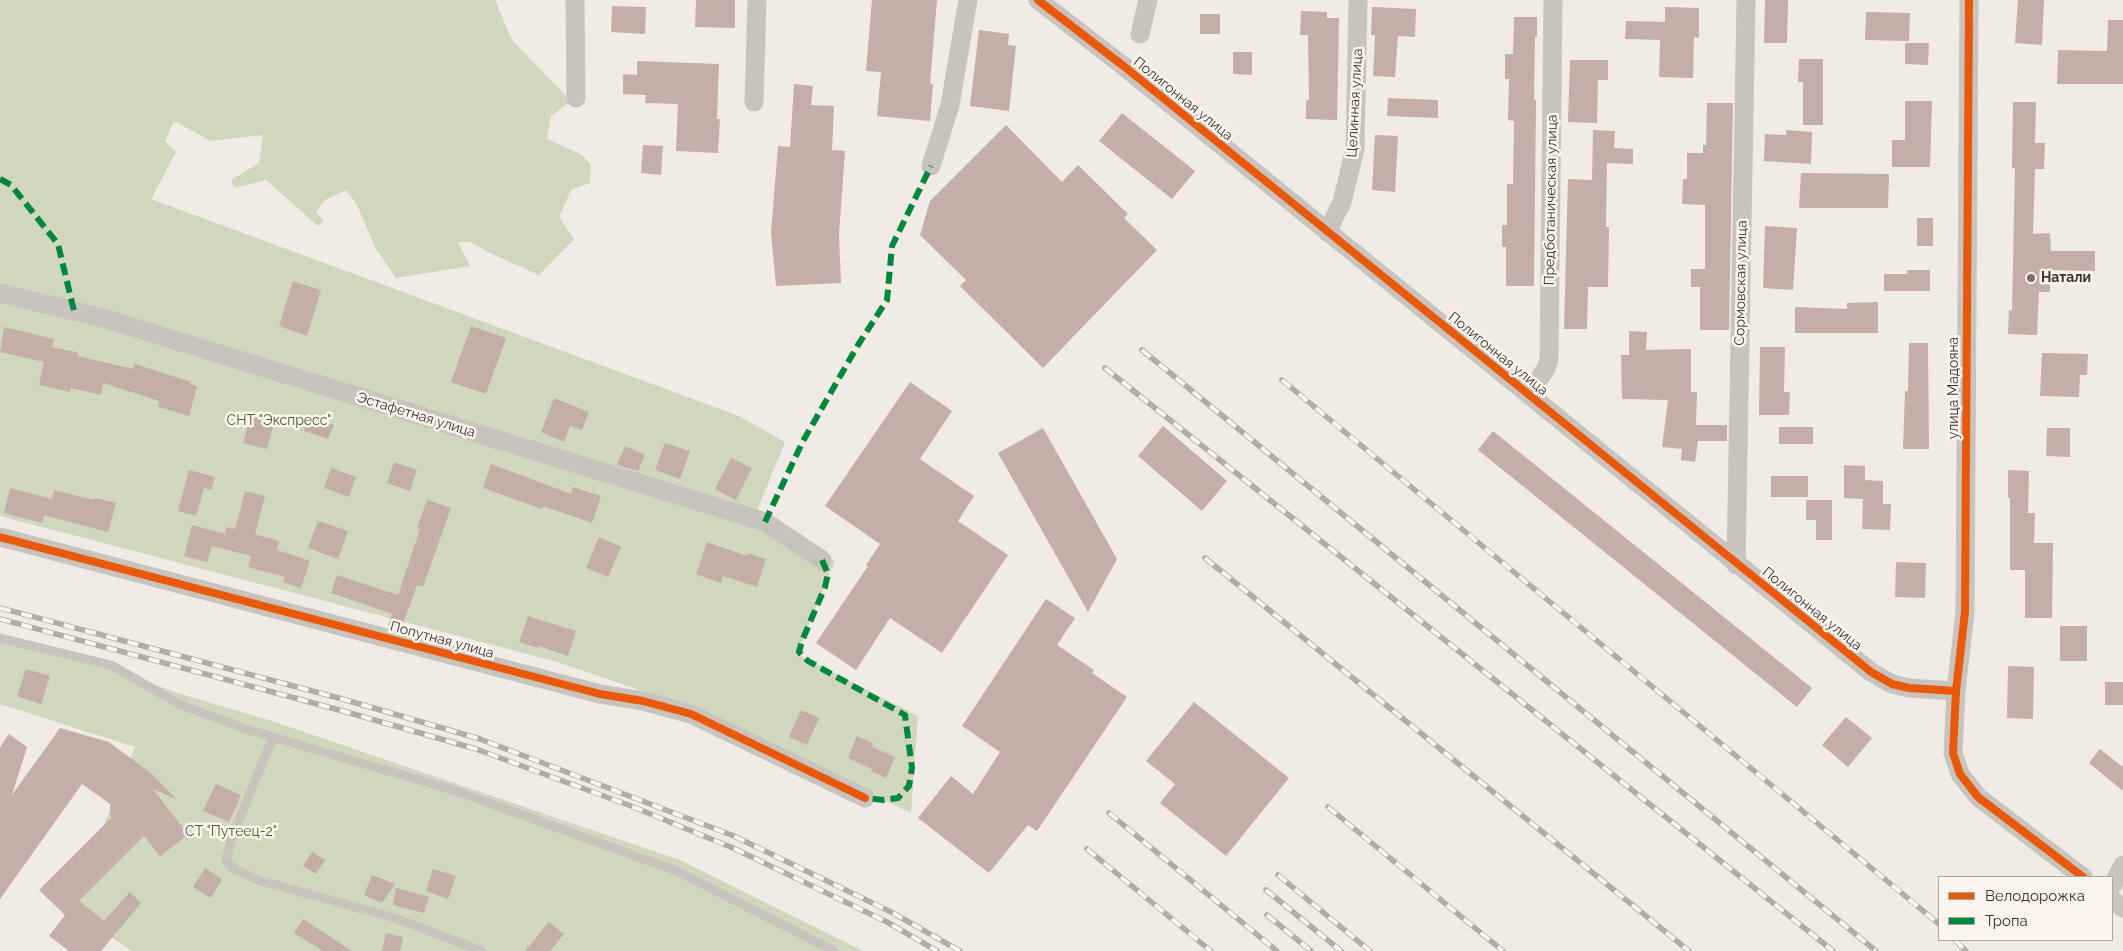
<!DOCTYPE html>
<html>
<head>
<meta charset="utf-8">
<style>
	body { margin:0 }
	#map { position:relative; width:2123px; height:951px; overflow:hidden; background:#f0ebe5; font-family:Raleway,sans-serif }
	canvas { display:block }
	.legend { position:absolute; left:1938px; top:876px; width:175px; height:65px; box-sizing:border-box; background:#fbf5ee; border:1px solid #aea6a0; margin:0; padding:6px 9px; list-style:none; font-size:15px; color:#3b302b }
	.legend li { display:flex; align-items:center; gap:10px; height:25px }
	.legend b { width:25px; border:1px solid #aea6a0 }
</style>
</head>
<body>
<div id="map">
<canvas width="2123" height="951"></canvas>
<ul class="legend">
<li><b style="height:6px;background:#e8590c"></b>Велодорожка</li>
<li><b style="height:6px;background:#00873e"></b>Тропа</li>
</ul>
</div>
<script>
const context = document.querySelector('canvas').getContext('2d');
context.lineJoin = 'round';
function fill(path, color) { context.fillStyle = color; context.fill(path, 'evenodd'); }
const toPath = rows => new Path2D(rows.map(r => 'M' + r).join(''));
function strokePath(path, color, width, dash) { context.strokeStyle = color; context.lineWidth = width; context.lineCap = dash ? 'butt' : 'round'; context.setLineDash(dash || []); context.stroke(path); }
function label(font, color, halo, rows, align = 'center') {
  context.font = font + ' Raleway,sans-serif'; context.lineWidth = 5; context.setLineDash([]); context.textBaseline = 'middle'; context.strokeStyle = halo; context.fillStyle = color; for (const [text, x, y, turn = 0] of rows) {
    context.save(); context.translate(x, y); context.rotate((+turn || 0) * Math.PI / 180); context.textAlign = isNaN(turn) ? turn : align; if (halo) context.strokeText(text, 0, 0); context.fillText(text, 0, 0); context.restore();
  }
}
fill(toPath([
	[0,0,495,0,512,40,571,101,551,116,547,139,582,155,591,165,590,183,571,190,559,217,574,239,539,275,490,253,470,242,458,242,470,266,396,278,375,247,356,203,346,190,325,200,316,212,324,221,318,226,266,180,234,188,231,180,259,163,263,135,211,141,174,121,165,141,176,152,151,199,739,416,785,442,756,513,798,541,835,561,797,654,918,716,911,813,672,701,554,661,0,516],
	[0,642,107,668,181,694,272,721,680,860,863,951,132,951,70,910,135,747,0,704]
]), '#d1d6bf');
fill(toPath([
	[696,0,735,0,735,28,695,27],
	[872,0,937,0,930,84,933,84,930,121,877,116,881,72,866,71],
	[1765,0,1788,0,1787,43,1764,43],
	[2018,0,2044,0,2042,45,2015,43],
	[612,6,646,7,645,34,611,32],
	[1372,7,1416,9,1415,37,1398,36,1395,77,1373,76,1375,35,1371,35],
	[1665,7,1699,8,1699,38,1694,37,1693,78,1659,77,1660,40,1625,39,1626,21,1665,22],
	[1301,11,1327,12,1327,18,1339,18,1337,120,1306,119,1306,100,1309,100,1308,35,1300,35],
	[1866,12,1910,13,1909,41,1865,40],
	[1200,14,1220,14,1220,34,1200,34],
	[1514,17,1537,17,1537,37,1535,37,1534,100,1536,100,1534,286,1506,286,1506,247,1502,247,1502,225,1507,225,1507,184,1513,184,1514,121,1508,120,1509,79,1505,79,1505,54,1513,54],
	[2108,20,2123,20,2123,84,2057,84,2058,50,2107,51],
	[979,30,1009,34,1008,45,1016,46,1009,111,970,106],
	[1905,43,1929,43,1928,65,1905,64],
	[1233,52,1252,52,1252,75,1233,74],
	[1799,59,1823,59,1823,125,1803,125,1803,82,1798,82],
	[1570,60,1608,60,1608,80,1598,80,1597,123,1568,122],
	[637,61,719,64,717,119,720,119,718,153,676,151,678,104,645,103,646,95,623,94,623,74,637,75],
	[794,84,813,86,811,105,834,106,832,150,845,151,839,235,841,283,776,286,771,232,778,146,790,147],
	[1388,98,1438,100,1438,118,1387,116],
	[1905,101,1932,101,1930,167,1892,167,1892,140,1905,140],
	[2013,102,2036,102,2035,143,2045,143,2044,169,2035,169,2033,234,2050,233,2051,251,2095,251,2095,271,2050,270,2050,292,2039,292,2037,335,2008,334,2009,310,2012,311,2015,168,2012,168],
	[1707,103,1733,103,1729,330,1700,330,1700,287,1691,287,1691,269,1705,269,1705,205,1682,204,1683,179,1687,179,1687,153,1703,153,1703,145,1706,145],
	[1122,113,1195,171,1172,199,1099,141],
	[1006,125,1062,182,1078,165,1128,214,1124,218,1157,250,1043,368,960,286,966,280,920,235,930,201],
	[1593,130,1615,131,1614,148,1633,149,1633,164,1607,163,1606,227,1609,227,1608,287,1588,287,1587,329,1564,329,1568,179,1592,180],
	[1786,130,1812,132,1811,164,1764,161,1765,134,1786,135],
	[1375,135,1398,136,1395,192,1372,190],
	[643,145,663,146,661,175,641,173],
	[1801,173,1889,174,1888,208,1799,208],
	[1917,218,1933,218,1933,246,1917,246],
	[1765,226,1797,228,1793,290,1763,288],
	[1907,270,1930,270,1930,291,1884,291,1884,274,1907,274],
	[293,281,321,290,307,336,279,326],
	[1878,302,1878,333,1795,333,1795,307,1847,309,1847,303],
	[471,326,506,338,486,394,451,382],
	[4,327,54,339,52,347,79,353,78,356,133,369,135,364,191,382,190,384,197,386,189,416,158,407,159,401,103,383,101,395,71,388,70,392,39,385,44,362,0,352],
	[1629,331,1647,332,1646,350,1691,349,1691,392,1697,392,1696,425,1727,425,1727,441,1698,441,1695,462,1681,460,1682,449,1662,447,1668,400,1622,399,1621,355,1629,355],
	[1909,343,1928,343,1929,449,1903,449,1905,391,1908,391],
	[1760,347,1785,347,1784,392,1790,392,1789,415,1759,415],
	[2042,353,2088,354,2087,375,2080,375,2079,397,2040,396],
	[910,382,952,411,920,459,974,496,958,521,1008,555,942,653,890,618,856,670,816,643,868,566,866,565,880,544,825,506],
	[554,398,589,412,582,430,570,426,564,442,541,432],
	[251,414,275,420,267,449,243,443],
	[309,416,334,425,328,439,304,431],
	[1163,426,1227,481,1202,511,1138,456],
	[1779,427,1813,427,1813,444,1779,444],
	[1043,428,1117,559,1088,612,998,453],
	[2047,428,2070,428,2070,457,2046,456],
	[1493,431,1812,688,1797,707,1478,450],
	[665,443,690,451,680,479,655,470],
	[625,446,645,455,638,471,617,465],
	[731,458,752,468,736,500,715,489],
	[394,462,417,470,410,491,387,483],
	[491,464,571,494,573,487,601,496,592,523,543,506,542,509,483,488],
	[1844,465,1865,466,1865,480,1883,481,1883,504,1891,504,1890,530,1862,529,1863,499,1844,498],
	[331,468,356,477,349,497,324,488],
	[189,470,215,477,211,490,204,488,196,516,178,511],
	[2008,470,2029,471,2028,513,2035,513,2034,543,2053,543,2052,618,2025,618,2025,570,2010,570,2010,498,2008,498],
	[1771,476,1808,476,1808,497,1771,497],
	[10,488,52,499,54,490,94,500,95,498,116,503,108,532,44,515,42,523,4,513],
	[245,491,265,496,255,534,279,541,277,550,310,561,301,588,283,582,285,577,248,567,251,556,212,546,207,562,184,556,192,525,225,534,226,527,235,529],
	[427,500,451,508,423,587,417,585,401,629,388,625,392,614,331,593,337,575,398,595,420,529,417,528],
	[1806,500,1832,500,1832,540,1816,540,1816,520,1806,520],
	[318,521,348,531,338,559,308,548],
	[599,537,621,547,608,577,586,568],
	[707,542,747,556,748,553,766,559,757,587,723,576,721,583,696,574],
	[1896,562,1926,563,1925,598,1895,597],
	[1046,599,1075,618,1057,645,1094,670,1092,673,1127,697,1037,831,1028,825,989,873,918,818,951,776,973,794,1000,752,962,726],
	[528,616,576,631,568,656,539,646,538,648,519,642],
	[2060,626,2087,626,2087,661,2060,661],
	[2008,666,2034,667,2033,719,2007,718],
	[26,669,50,676,41,704,17,696],
	[2105,682,2123,682,2123,705,2105,705],
	[1194,702,1289,778,1226,856,1160,803,1175,784,1146,761],
	[801,710,819,718,807,745,789,737],
	[1846,717,1872,738,1848,767,1822,745],
	[60,728,109,742,152,774,176,799,153,789,188,835,160,856,144,836,79,901,104,921,130,892,141,903,101,951,69,951,49,936,65,915,39,890,111,818,110,804,82,784,0,899,0,747,9,734,27,747,12,795],
	[857,736,873,743,872,747,895,757,886,778,871,771,872,769,848,758],
	[2100,749,2123,767,2123,791,2089,763],
	[216,784,241,795,229,822,203,811],
	[312,852,325,860,316,874,303,866],
	[205,868,222,879,211,898,193,887],
	[433,869,456,876,448,899,426,891],
	[372,875,395,884,382,903,364,895],
	[396,888,429,897,424,913,393,905],
	[303,919,352,951,323,951,294,933],
	[549,922,564,934,550,951,525,951],
	[386,933,403,937,400,951,382,951]
]), '#c3afa7');
strokePath(toPath([
	[0,638,111,665,181,705,249,730,453,790,677,871,834,951],
	[273,737,230,842,226,861,234,869,258,880,395,918,482,951]
]), '#c9c3be', 9);
strokePath(toPath([
	[575,0,576,98],
	[1038,0,1126,68,1871,672,1892,684,1909,688,1956,691],
	[1969,0,1965,612,1956,691,1953,753,1960,774,1978,797,2083,877],
	[1140,34,1148,0],
	[754,102,757,0],
	[931,166,950,105,968,0],
	[1327,232,1342,202,1355,149,1358,0],
	[0,293,103,318,765,522,822,560],
	[1528,394,1546,369,1549,359,1553,0],
	[0,537,600,694,643,701,691,714,865,798],
	[1736,565,1746,0],
	[2112,886,2123,865],
	[2112,900,2123,908]
]), '#c9c3be', 19);
const rail = toPath([
	[1142,350,1876,951],
	[1105,368,1833,951],
	[1282,380,1939,924],
	[1205,558,1689,951],
	[0,608,346,700,480,739,734,836,893,913,960,951],
	[0,619,343,711,476,749,631,806,733,848,887,922,937,951],
	[1328,807,1503,951],
	[1109,813,1277,951],
	[1087,849,1211,951],
	[1278,875,1370,951],
	[1266,890,1341,951],
	[1267,915,1311,951],
	[1955,940,1966,951]
]);
strokePath(rail, '#b1aca8', 5.5);
strokePath(rail, '#fbf5ee', 4, [11]);
strokePath(toPath([
	[0,179,11,185,58,244,74,311],
	[765,522,803,441,858,345,887,300,892,246,931,166],
	[822,560,828,574,825,587,802,641,799,652,808,661,905,715,912,768,909,786,898,798,883,800,865,798]
]), '#00873e', 6, [12, 6]);
strokePath(toPath([
	[1038,0,1126,68,1871,672,1892,684,1909,688,1956,691],
	[1969,0,1965,612,1956,691,1953,753,1960,774,1978,797,2083,877],
	[0,537,600,694,643,701,691,714,865,798]
]), '#e8590c', 8);
for (const [x, y, r, color] of [
	[2031,278,5,"#7a716c"]
]) { const dot = new Path2D(); dot.arc(x, y, r, 0, 2 * Math.PI); context.fillStyle = color; context.fill(dot); strokePath(dot, '#fbf5ee', 2); }
label('14px', '#3b302b', '#fbf5ee', [
	["Полигонная улица",1183,99,39],
	["Целинная улица",1355,103,-87],
	["Предботаническая улица",1551,200,-89],
	["Сормовская улица",1741,283,-89],
	["Полигонная улица",1498,354,39],
	["улица Мадояна",1954,388,-90],
	["Эстафетная улица",416,415,17],
	["Полигонная улица",1812,609,39],
	["Попутная улица",442,640,15]
]);
label('bold 14px', '#3b302b', '#fbf5ee', [
	["Натали",2041,278]
], 'left');
label('14px', '#4a5a2e', '#fbf5ee', [
	["СНТ \"Экспресс\"",279,421],
	["СТ \"Путеец-2\"",231,832]
]);
</script>
</body>
</html>
